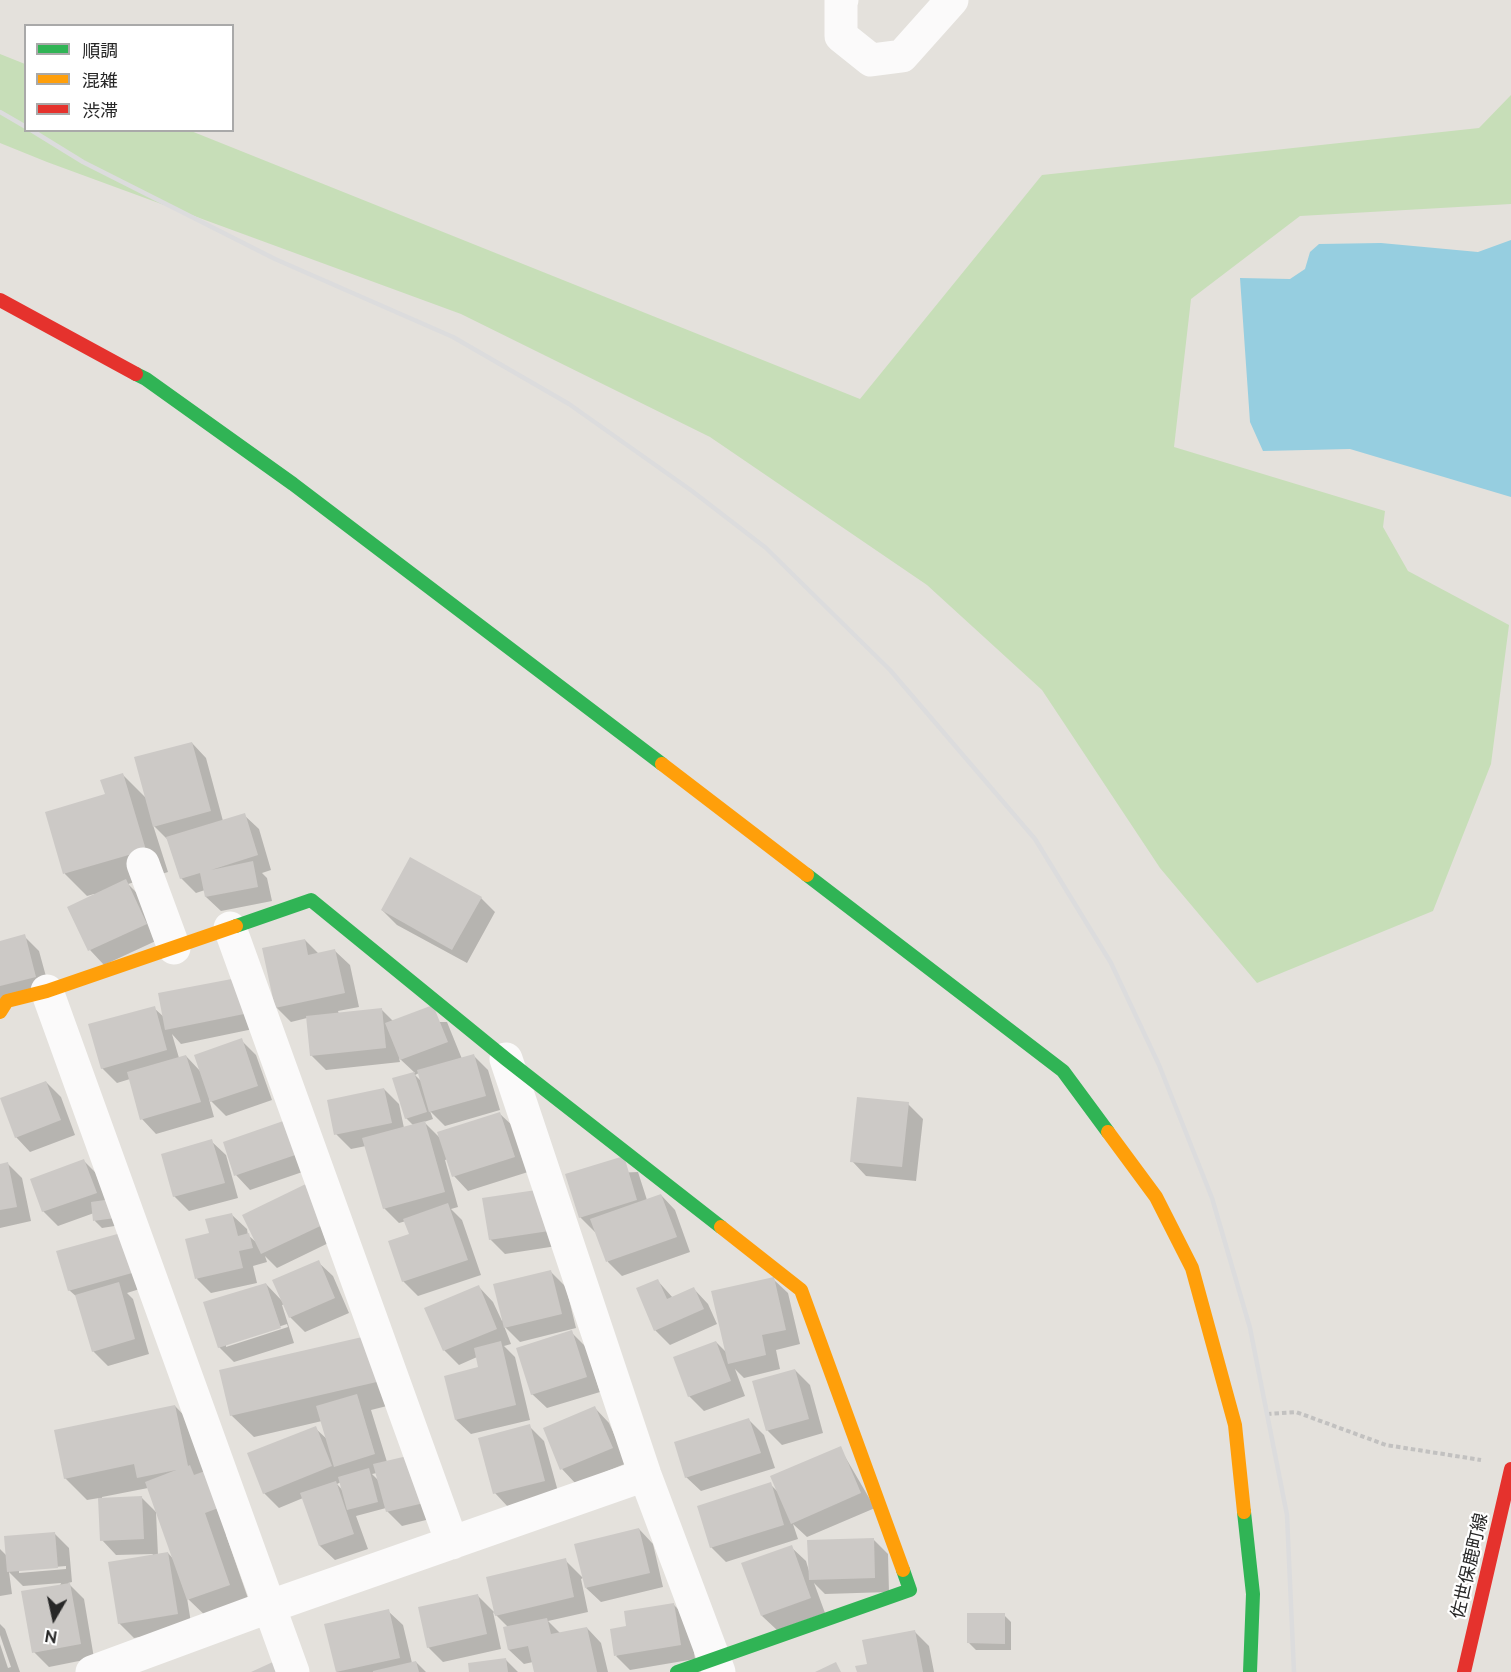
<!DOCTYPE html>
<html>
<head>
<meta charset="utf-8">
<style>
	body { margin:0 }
	#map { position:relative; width:1511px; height:1672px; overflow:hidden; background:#e4e1dc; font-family:Raleway,"Noto Sans JP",sans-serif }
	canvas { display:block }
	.legend { position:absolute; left:24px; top:24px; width:210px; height:108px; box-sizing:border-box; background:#fff; border:2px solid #a9a9a9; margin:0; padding:8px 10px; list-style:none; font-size:18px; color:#272727 }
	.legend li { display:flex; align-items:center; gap:12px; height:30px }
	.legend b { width:30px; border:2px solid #a9a9a9 }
	.north { position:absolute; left:24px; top:1588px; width:60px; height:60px; -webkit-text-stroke:4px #fff; paint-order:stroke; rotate:189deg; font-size:16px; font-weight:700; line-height:24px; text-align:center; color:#272727 }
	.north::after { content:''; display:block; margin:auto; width:21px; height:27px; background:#272727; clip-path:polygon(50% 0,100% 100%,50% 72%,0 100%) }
</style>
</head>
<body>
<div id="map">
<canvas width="1511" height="1672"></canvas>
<ul class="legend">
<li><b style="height:8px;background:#30b455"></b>順調</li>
<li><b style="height:8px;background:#ff9f0a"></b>混雑</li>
<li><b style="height:8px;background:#e5322d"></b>渋滞</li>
</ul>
<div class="north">N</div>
</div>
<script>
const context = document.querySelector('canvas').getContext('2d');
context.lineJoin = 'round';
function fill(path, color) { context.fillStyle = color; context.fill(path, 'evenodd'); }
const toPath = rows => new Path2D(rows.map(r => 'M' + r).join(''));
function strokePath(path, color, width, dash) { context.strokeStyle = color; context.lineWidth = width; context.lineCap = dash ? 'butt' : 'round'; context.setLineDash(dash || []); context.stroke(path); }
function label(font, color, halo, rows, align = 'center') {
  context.font = font + ' Raleway,"Noto Sans JP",sans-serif'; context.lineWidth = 4.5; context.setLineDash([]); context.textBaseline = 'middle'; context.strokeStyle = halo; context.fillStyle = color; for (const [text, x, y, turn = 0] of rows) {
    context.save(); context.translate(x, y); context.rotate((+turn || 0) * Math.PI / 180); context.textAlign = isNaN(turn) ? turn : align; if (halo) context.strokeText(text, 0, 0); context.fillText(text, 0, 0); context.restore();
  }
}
fill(toPath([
	[0,54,25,64,26,130,191,131,860,399,1042,175,1479,128,1511,95,1511,204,1300,216,1191,299,1174,447,1385,511,1383,527,1408,571,1509,625,1491,764,1433,911,1257,983,1160,868,1042,690,927,585,710,437,461,314,47,162,0,143]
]), '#c7deb8');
fill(toPath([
	[1511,240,1511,497,1350,449,1263,451,1250,422,1240,278,1290,279,1305,269,1310,252,1319,244,1381,243,1478,252]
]), '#96cee0');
fill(toPath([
	[192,743,206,758,223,821,244,815,259,829,271,870,262,873,267,878,272,901,221,911,206,897,205,890,196,893,181,878,169,841,153,825,168,872,128,884,140,896,160,939,104,965,90,950,69,907,95,895,94,894,87,896,65,874,47,813,106,795,123,775,147,799],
	[481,898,495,912,467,963,397,925,382,910],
	[24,936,39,951,50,991,0,1004,0,942],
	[305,940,319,954,335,951,350,965,359,1007,338,1011,339,1014,381,1009,394,1022,447,1022,462,1059,473,1055,488,1070,500,1110,445,1126,430,1111,433,1119,424,1122,441,1139,500,1114,515,1128,528,1172,468,1191,454,1176,448,1159,445,1160,458,1207,451,1209,462,1220,481,1275,418,1296,403,1281,410,1235,406,1221,399,1223,384,1208,366,1146,351,1149,336,1134,384,1089,399,1104,404,1128,413,1125,406,1118,394,1079,415,1073,399,1058,400,1062,326,1070,311,1055,307,1018,291,1022,276,1007],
	[419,1073,422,1082,415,1075],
	[237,980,258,1028,181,1044,172,1034,179,1058,186,1056,201,1072,241,1040,256,1055,272,1100,226,1116,209,1099,214,1117,156,1134,142,1119,130,1079,117,1083,102,1068,154,1008,165,1018],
	[46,1082,61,1097,75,1135,30,1152,16,1137],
	[908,1104,923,1119,916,1181,866,1176,852,1161],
	[288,1121,314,1168,250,1190,236,1175],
	[211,1141,226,1155,238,1198,189,1211,174,1196],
	[84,1161,99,1176,121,1225,102,1228,95,1221,94,1213,58,1226,43,1211],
	[7,1163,22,1178,31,1221,0,1228,0,1165],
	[638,1172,647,1200,661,1195,675,1210,690,1252,622,1276,608,1262,596,1231,595,1232,580,1217,567,1175],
	[311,1183,345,1235,277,1268,265,1256,267,1262,253,1266,257,1283,211,1293,197,1279,211,1234,232,1215,247,1229,248,1235,257,1243],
	[542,1191,563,1245,505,1254,490,1239],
	[121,1235,146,1287,127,1293,133,1299,149,1354,108,1366,93,1351,78,1298,69,1290],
	[318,1262,333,1276,349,1313,305,1332,290,1317,285,1304,282,1305,294,1343,234,1362,219,1347,266,1284,283,1302],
	[287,1324,288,1327,226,1347,226,1344],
	[551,1272,566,1287,576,1328,520,1342,504,1326,511,1344,504,1346,515,1357,530,1420,471,1434,456,1420,480,1368,477,1357,459,1365,444,1350,479,1287,493,1302,502,1321],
	[773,1279,788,1293,800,1344,776,1350,780,1369,744,1378,735,1369,745,1396,704,1411,689,1396,716,1342,727,1353],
	[657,1280,673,1298,694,1289,708,1304,717,1324,670,1345,655,1330],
	[571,1332,586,1347,600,1392,547,1408,532,1394],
	[370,1337,403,1402,371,1410,387,1462,442,1516,402,1526,387,1511,386,1508,356,1516,368,1549,335,1560,320,1546,303,1498,279,1508,264,1493,315,1428,328,1440,322,1421,254,1437,231,1415],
	[377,1473,379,1481,372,1474],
	[341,1482,344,1492,337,1484],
	[795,1370,810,1385,823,1433,782,1445,767,1430],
	[175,1406,197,1429,243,1529,226,1535,251,1607,211,1621,187,1598,192,1629,134,1638,119,1623,153,1554,116,1555,102,1540,99,1498,87,1500,65,1478],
	[148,1488,175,1561,168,1553,158,1555,156,1512,142,1498,102,1499,102,1497],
	[595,1408,609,1423,627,1463,576,1484,562,1469],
	[749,1420,764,1435,775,1468,701,1491,686,1477],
	[529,1426,544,1441,559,1495,509,1508,495,1493],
	[840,1448,875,1508,807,1537,793,1524,798,1539,726,1562,711,1547,770,1484,778,1492],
	[639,1529,653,1544,663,1587,601,1602,586,1588],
	[55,1534,69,1548,72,1582,68,1583,84,1599,94,1658,49,1667,34,1652,61,1583,23,1586,9,1572,12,1594,0,1596,0,1549,7,1556],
	[66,1566,66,1569,19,1573,19,1570],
	[873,1539,888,1554,889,1592,825,1594,814,1583,825,1613,777,1630,762,1616,791,1547,806,1561,809,1571],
	[565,1560,583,1578,581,1579,588,1612,548,1621,561,1634,587,1628,601,1643,608,1672,535,1672,533,1662,524,1664,509,1650,509,1628,493,1612,501,1649,443,1662,428,1647,478,1596,496,1614],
	[674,1605,689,1620,695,1659,630,1670,616,1656],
	[388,1611,403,1625,412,1663,416,1662,426,1672,337,1672,326,1625],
	[1004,1615,1011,1622,1011,1650,976,1650,969,1643],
	[0,1624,5,1629,20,1672,0,1672,0,1644,8,1668,11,1667,0,1635],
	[915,1632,929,1646,934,1672,858,1672],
	[506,1660,518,1672,470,1672]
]), '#0003');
fill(toPath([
	[192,742,211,811,153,827,134,757],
	[123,773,146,850,63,874,45,812,105,794,100,780],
	[245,813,258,855,211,870,253,861,258,887,205,897,200,873,180,879,166,837],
	[410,857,482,897,452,950,381,910],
	[126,879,147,924,88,951,67,907],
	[25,934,36,977,0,986,0,941],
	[305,939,308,955,335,949,345,993,275,1008,262,948],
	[237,978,244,1014,165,1030,158,993],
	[433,1005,448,1042,400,1060,385,1023],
	[155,1006,167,1050,101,1069,88,1024],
	[382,1008,386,1048,310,1056,306,1016],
	[242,1038,258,1086,210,1102,194,1055],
	[474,1054,486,1096,429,1112,417,1070],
	[186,1055,201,1102,140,1120,127,1072],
	[414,1072,427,1112,405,1119,392,1078],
	[46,1081,61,1120,15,1138,0,1098],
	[384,1088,392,1123,334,1135,327,1100],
	[857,1097,909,1102,902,1167,850,1162],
	[500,1112,515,1157,452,1177,437,1132],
	[289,1119,301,1153,234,1176,223,1142],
	[425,1121,445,1192,383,1209,362,1138],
	[212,1139,225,1183,173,1197,161,1154],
	[624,1156,637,1200,579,1218,565,1174],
	[84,1159,97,1193,42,1212,30,1179],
	[8,1162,17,1207,0,1210,0,1164],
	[312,1181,331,1221,261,1254,242,1215],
	[543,1189,549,1231,489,1240,482,1198],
	[661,1194,677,1237,606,1262,590,1219],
	[112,1199,115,1218,93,1221,91,1202],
	[448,1203,468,1260,402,1282,388,1241,409,1234,403,1219],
	[232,1213,238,1236,249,1233,253,1248,239,1251,243,1268,195,1279,185,1239,209,1233,205,1219],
	[121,1233,132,1273,68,1291,56,1251],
	[319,1260,335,1298,289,1318,272,1280],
	[551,1270,562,1314,504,1328,493,1284],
	[774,1277,786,1330,762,1335,766,1355,728,1364,711,1291],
	[658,1279,667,1299,694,1287,704,1309,654,1331,636,1288],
	[119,1282,135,1339,92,1352,75,1295],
	[266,1283,281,1328,218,1348,203,1302],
	[479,1285,497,1329,443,1351,424,1308],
	[572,1330,587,1377,531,1395,516,1348],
	[371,1335,381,1381,230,1416,219,1370],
	[501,1341,516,1405,455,1420,444,1376,478,1367,474,1348],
	[716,1341,731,1381,688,1397,673,1357],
	[795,1369,809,1419,766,1431,752,1381],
	[357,1394,375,1454,334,1467,316,1406],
	[175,1405,188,1466,190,1465,194,1475,208,1470,221,1507,205,1513,230,1585,187,1600,145,1482,176,1470,137,1478,134,1464,64,1479,54,1430],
	[595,1406,613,1448,560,1470,543,1428],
	[749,1418,761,1453,685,1478,674,1442],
	[530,1424,545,1481,493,1494,478,1438],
	[316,1426,332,1466,263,1494,247,1453],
	[841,1446,861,1493,791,1524,770,1476],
	[416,1454,428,1502,386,1512,373,1464],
	[369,1468,378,1502,347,1510,338,1477],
	[336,1481,354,1534,319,1546,300,1493],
	[771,1482,784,1525,710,1548,697,1506],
	[142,1496,144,1539,100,1541,98,1498],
	[639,1528,650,1573,585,1588,574,1544],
	[55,1532,58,1568,7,1572,4,1536],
	[874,1538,875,1578,809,1580,807,1540],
	[792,1545,811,1598,761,1616,741,1563],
	[168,1552,178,1614,118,1624,108,1562],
	[566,1558,574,1597,495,1616,486,1577],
	[70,1583,81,1644,32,1653,21,1591],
	[478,1594,487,1634,427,1648,418,1607],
	[674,1603,681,1645,614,1656,610,1629,626,1626,624,1611],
	[389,1609,400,1658,336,1672,324,1624],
	[967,1613,1005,1613,1005,1644,967,1643],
	[547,1618,551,1634,587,1627,597,1672,534,1672,528,1646,508,1650,503,1627],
	[915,1630,923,1672,857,1672,855,1666,867,1664,862,1640],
	[506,1658,508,1672,469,1672,468,1663],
	[275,1661,280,1672,251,1672],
	[416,1661,419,1672,373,1672,373,1671],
	[836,1662,841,1672,815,1672]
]), '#ccc9c6');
strokePath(toPath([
	[1267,1414,1296,1412,1386,1445,1481,1460]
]), '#c2c1c0', 4, [4.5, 3]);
strokePath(toPath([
	[842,0,841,1,841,36,871,60,902,56,952,0],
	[143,864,174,948],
	[230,928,452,1543],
	[47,991,293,1672],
	[506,1059,645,1475,719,1672],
	[92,1672,268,1607,645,1475]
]), '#fbfafa', 33);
strokePath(toPath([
	[136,374,146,379,293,484,662,764],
	[807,875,1063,1071,1108,1132],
	[236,926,311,900,506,1059,721,1227],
	[1244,1512,1253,1594,1250,1672],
	[677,1672,910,1590,903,1570]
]), '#30b455', 14);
strokePath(toPath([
	[662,764,807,875],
	[0,1012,7,1001,47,991,236,926],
	[1108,1132,1156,1197,1192,1268,1235,1425,1244,1512],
	[721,1227,801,1290,903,1570]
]), '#ff9f0a', 14);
strokePath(toPath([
	[0,300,136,374],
	[1464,1672,1511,1469]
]), '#e5322d', 14);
strokePath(toPath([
	[0,112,26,127],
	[31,130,83,162,275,259,453,337,569,404,692,491,766,548,890,670,1035,839,1111,963,1159,1065,1212,1198,1250,1328,1287,1515,1294,1672]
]), '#dcdcdd', 4.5);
label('18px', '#272727', '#fff', [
	["佐世保鹿町線",1470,1566,-77]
]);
</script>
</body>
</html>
